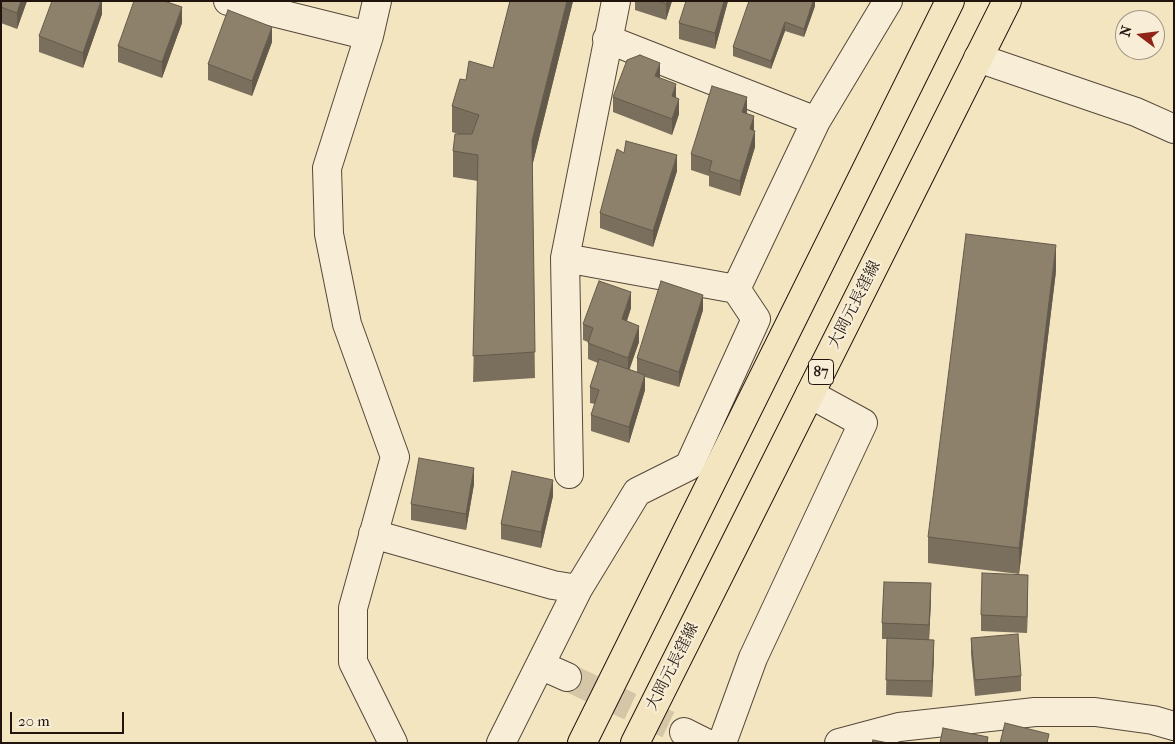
<!DOCTYPE html>
<html>
<head>
<meta charset="utf-8">
<style>
	body { margin:0 }
	#map { position:relative; width:1175px; height:744px; overflow:hidden; background:#f4e5c1; font-family:"IM FELL French Canon",serif }
	canvas { display:block }
	.frame { position:absolute; inset:0; border:2px solid #20140d; pointer-events:none }
	.north { position:absolute; left:1115px; top:10px; width:50px; height:50px; box-sizing:border-box; background:#f8eed7; border:1px solid #a29786; border-radius:50%; rotate:285deg; font-size:14px; font-weight:700; line-height:20px; text-align:center; color:#20140d }
	.north::after { content:''; display:block; margin:auto; width:18px; height:22px; background:#8f2418; clip-path:polygon(50% 0,100% 100%,50% 72%,0 100%) }
	.scale { position:absolute; left:10px; top:712px; width:114px; height:22px; box-sizing:border-box; border:2px solid #20140d; border-top:0; padding-left:6px; font-size:15px; line-height:18px; white-space:nowrap; color:#20140d; -webkit-text-stroke:4px #f8eed7; paint-order:stroke }
</style>
</head>
<body>
<div id="map">
<canvas width="1175" height="744"></canvas>
<div class="frame"></div>
<div class="north">N</div>
<div class="scale">20 m</div>
</div>
<script>
const context = document.querySelector('canvas').getContext('2d');
context.lineJoin = 'round';
const toPath = rows => new Path2D(rows.map(r => 'M' + r).join(''));
function strokePath(path, color, width, dash) { context.strokeStyle = color; context.lineWidth = width; context.lineCap = dash ? 'butt' : 'round'; context.setLineDash(dash || []); context.stroke(path); }
function fill(path, color) { context.fillStyle = color; context.fill(path, 'evenodd'); }
function label(font, color, halo, rows, align = 'center') {
  context.font = font + ' "IM FELL French Canon","Noto Serif JP",serif'; context.lineWidth = 4.5; context.setLineDash([]); context.textBaseline = 'middle'; context.strokeStyle = halo; context.fillStyle = color; for (const [text, x, y, turn = 0] of rows) {
    context.save(); context.translate(x, y); context.rotate((+turn || 0) * Math.PI / 180); context.textAlign = isNaN(turn) ? turn : align; if (halo) context.strokeText(text, 0, 0); context.fillText(text, 0, 0); context.restore();
  }
}
strokePath(toPath([
	[567,677,684,732]
]), '#d4c6a6', 28, [28, 14]);
const minor = toPath([
	[228,1,369,36],
	[377,1,369,36,327,168,329,234,347,324,395,457,353,608,353,662,393,743],
	[607,39,816,121],
	[978,58,1136,112,1174,129],
	[565,258,736,289],
	[569,474,565,258,616,1],
	[373,534,553,585,578,589,637,492,689,466,756,319,736,289,816,121,888,1],
	[540,665,567,677],
	[684,732,706,743],
	[501,743,578,589],
	[722,743,753,658,863,423,810,394],
	[839,743,899,727,1035,712,1095,712,1153,720,1174,726]
]);
const primary = toPath([
	[582,743,950,1],
	[635,743,1007,1]
]);
strokePath(minor, '#55483a', 30);
strokePath(primary, '#20140d', 30);
strokePath(minor, '#f8eed7', 28);
strokePath(primary, '#f4e5c1', 28);
fill(toPath([
	[1,1,27,1,17,29,1,23],
	[102,1,102,14,83,68,39,52,39,36],
	[510,1,573,1,532,166,535,378,473,382,478,181,453,177,453,151,458,134,452,132,452,106,466,80,493,68],
	[635,1,672,1,666,20,635,10],
	[728,1,715,49,679,39,679,23],
	[815,1,815,6,804,37,785,31,771,69,733,56,733,47],
	[182,23,162,78,118,62,118,46],
	[272,42,252,96,208,80,208,64],
	[660,78,676,97,679,114,672,135,613,112,613,97],
	[747,113,754,131,755,147,740,196,709,186,709,176,691,170,691,154],
	[624,153,677,171,653,247,600,228,600,213],
	[1056,271,1019,574,928,563,928,537],
	[631,308,627,321,639,342,629,369,637,372,637,358,703,310,679,387,645,377,645,390,629,443,591,431,591,415,595,404,590,403,590,387,598,363,588,359,588,342,583,340,583,324],
	[474,484,466,530,411,520,411,504],
	[553,496,541,548,501,539,501,524],
	[1028,590,1027,633,981,631,981,615],
	[931,599,929,640,934,655,932,697,886,695,887,639,882,639,882,623],
	[971,638,1021,676,1021,691,975,696,971,654]
]), '#7a6f5c');
fill(toPath([
	[21,1,27,1,17,29,17,13],
	[101,1,102,1,102,14,83,68,83,53],
	[567,1,573,1,532,167,532,141],
	[667,1,672,1,666,20,666,4],
	[724,1,728,1,715,49,715,33],
	[813,1,815,1,815,6,804,37,804,29],
	[182,7,182,23,162,78,162,62],
	[785,22,785,31,771,69,771,61],
	[272,27,272,42,252,96,252,81],
	[660,63,660,79,655,76],
	[676,84,676,100,672,96],
	[747,97,747,113,742,128,742,112],
	[679,99,679,114,672,135,672,119],
	[754,116,754,131,750,129],
	[755,131,755,147,740,196,740,181],
	[677,155,677,171,653,247,653,231],
	[1056,245,1056,271,1019,574,1019,548],
	[631,292,631,308,622,335,622,319],
	[703,295,703,310,679,387,679,372],
	[639,326,639,342,628,374,628,358],
	[645,375,645,390,629,443,629,427],
	[474,468,474,484,466,530,466,514],
	[553,480,553,496,541,548,541,532],
	[1028,575,1028,590,1027,633,1027,617],
	[931,583,931,599,929,641,929,625],
	[934,640,934,655,932,697,932,681]
]), '#635a4b');
const building = toPath([
	[1,1,21,1,17,13,1,7,1,1],
	[52,1,101,1,83,53,39,36,52,1],
	[134,1,164,1,182,7,162,62,118,46,134,1],
	[510,1,567,1,532,141,535,352,473,356,478,155,453,151,455,134,472,134,479,115,452,106,460,79,466,80,469,61,493,68,510,1],
	[657,1,667,1,666,4,657,1],
	[686,1,724,1,715,33,679,23,686,1],
	[749,1,813,1,804,29,785,22,771,61,733,47,749,1],
	[228,10,272,27,252,81,208,64,228,10],
	[640,55,660,63,655,76,676,84,672,96,679,99,672,119,613,97,627,60,640,55],
	[712,86,747,97,742,112,754,116,750,129,755,131,740,181,709,171,712,161,691,154,712,86],
	[626,141,677,155,653,231,600,213,617,149,624,153,626,141],
	[966,234,1056,245,1019,548,928,537,966,234],
	[599,281,631,292,622,319,639,326,628,358,588,343,593,328,583,324,599,281],
	[661,281,703,295,679,372,637,358,661,281],
	[599,359,645,375,629,427,591,415,599,390,590,387,599,359],
	[419,458,474,468,466,514,411,504,419,458],
	[512,471,553,480,541,532,501,524,512,471],
	[982,573,1028,575,1027,617,981,615,982,573],
	[884,582,931,583,929,625,882,623,884,582],
	[1018,634,1021,676,975,680,971,638,1018,634],
	[887,638,934,640,932,681,886,680,887,638],
	[1005,723,1049,734,1047,743,1000,743,1005,723],
	[943,728,988,737,987,743,940,743,943,728],
	[873,740,888,743,872,743,873,740]
]);
fill(building, '#8e816b');
strokePath(building, '#635a4b', 1);
for (const [x, y, w] of [
	[821,372,25]
]) { const box = new Path2D(); box.roundRect(x - w / 2, y - 12.5, w, 25, 4); context.fillStyle = '#f8eed7'; context.fill(box); strokePath(box, '#20140d', 1); }
label('bold 15px', '#20140d', null, [
	["87",821,372]
]);
label('16px', '#20140d', '#f8eed7', [
	["大岡元長窪線",855,305,-63],
	["大岡元長窪線",673,667,-63]
]);
</script>
</body>
</html>
